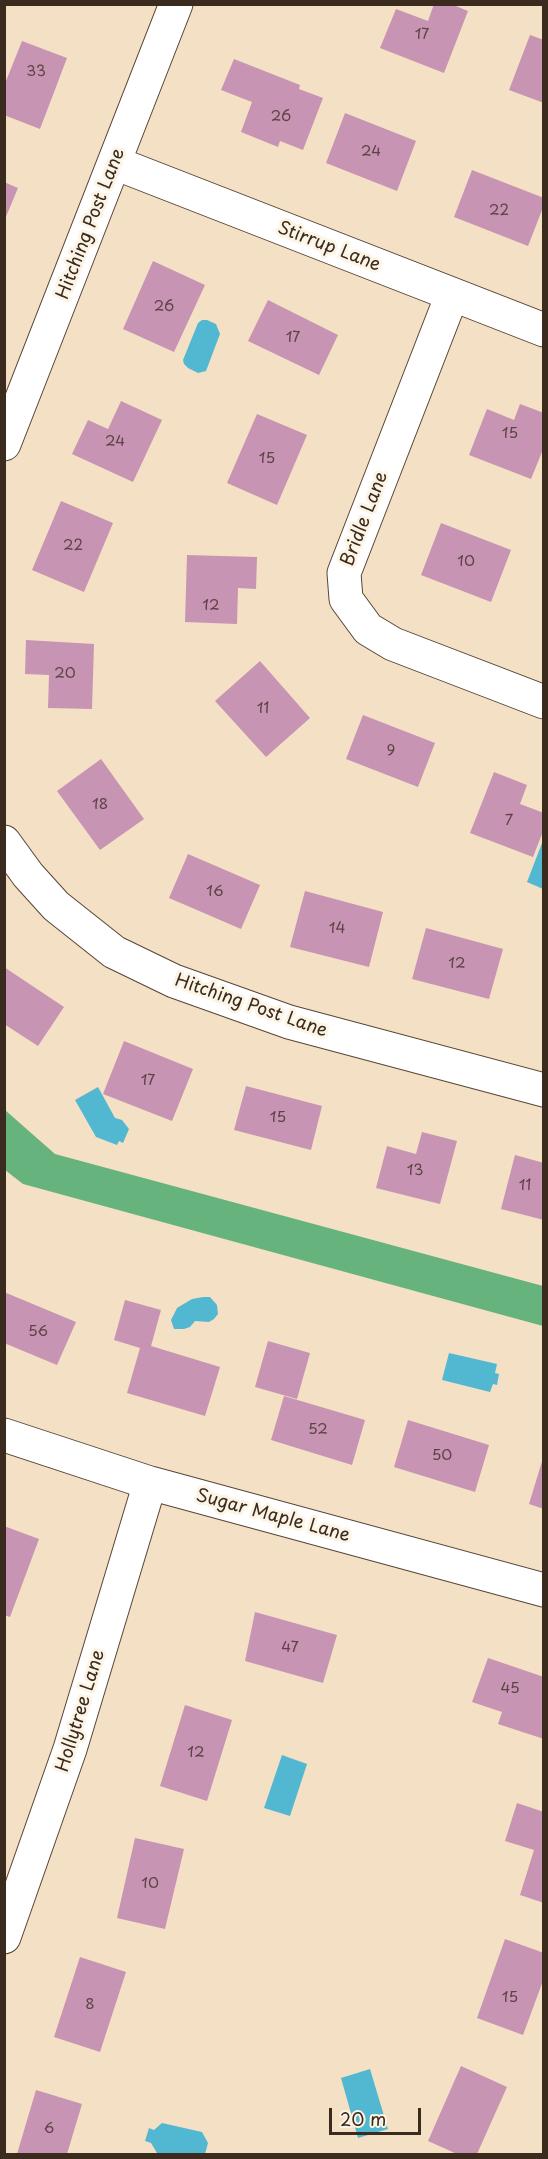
<!DOCTYPE html>
<html>
<head>
<meta charset="utf-8">
<style>
	body { margin:0 }
	#map { position:relative; width:548px; height:2159px; overflow:hidden; background:#f4e0c4; font-family:"Playpen Sans",sans-serif }
	canvas { display:block }
	.frame { position:absolute; inset:0; border:6px solid #3b2a1e; pointer-events:none }
	.scale { position:absolute; left:329px; top:2108px; width:92px; height:27px; box-sizing:border-box; border:3px solid #3b2a1e; border-top:0; padding-left:8px; font-size:18px; line-height:21px; white-space:nowrap; color:#3b2a1e; -webkit-text-stroke:4px #fcf5e5; paint-order:stroke }
</style>
</head>
<body>
<div id="map">
<canvas width="548" height="2159"></canvas>
<div class="frame"></div>
<div class="scale">20 m</div>
</div>
<script>
const context = document.querySelector('canvas').getContext('2d');
context.lineJoin = 'round';
function fill(path, color) { context.fillStyle = color; context.fill(path, 'evenodd'); }
const toPath = rows => new Path2D(rows.map(r => 'M' + r).join(''));
function strokePath(path, color, width, dash) { context.strokeStyle = color; context.lineWidth = width; context.lineCap = dash ? 'butt' : 'round'; context.setLineDash(dash || []); context.stroke(path); }
function label(font, color, halo, rows, align = 'center') {
  context.font = font + ' "Playpen Sans",sans-serif'; context.lineWidth = 6; context.setLineDash([]); context.textBaseline = 'middle'; context.strokeStyle = halo; context.fillStyle = color; for (const [text, x, y, turn = 0] of rows) {
    context.save(); context.translate(x, y); context.rotate((+turn || 0) * Math.PI / 180); context.textAlign = isNaN(turn) ? turn : align; if (halo) context.strokeText(text, 0, 0); context.fillText(text, 0, 0); context.restore();
  }
}
fill(toPath([
	[5,1110,55,1154,543,1286,543,1326,23,1184,5,1170]
]), '#67b37d');
fill(toPath([
	[202,320,207,320,216,324,220,334,206,371,198,373,188,368,184,364,183,360,198,323],
	[542,843,544,844,543,889,527,882],
	[98,1087,115,1118,122,1120,129,1129,123,1143,119,1141,117,1145,96,1137,75,1100],
	[203,1297,210,1297,217,1305,218,1314,214,1319,209,1322,195,1321,190,1327,184,1329,174,1329,171,1320,177,1308,192,1299],
	[449,1353,497,1364,495,1373,499,1374,497,1385,493,1384,490,1392,442,1380],
	[282,1755,307,1764,290,1816,264,1808],
	[370,2069,388,2129,358,2138,341,2078],
	[162,2123,202,2132,208,2143,205,2154,157,2153,151,2143,145,2141,149,2128,154,2130]
]), '#52b8d1');
fill(toPath([
	[434,4,451,4,468,11,444,73,380,48,396,9,428,21],
	[530,35,544,40,544,103,509,90],
	[22,41,67,58,40,129,4,115,4,86],
	[234,59,300,85,299,89,323,98,303,150,280,141,278,147,241,132,252,102,221,90],
	[345,113,416,141,397,191,326,163],
	[472,170,544,198,544,205,528,246,454,217],
	[4,182,18,188,5,219,4,219],
	[153,261,205,285,174,352,123,329],
	[268,300,338,335,319,375,248,341],
	[121,401,162,420,133,482,72,454,88,420,108,429],
	[520,404,544,413,544,447,531,479,469,455,487,409,514,420],
	[257,414,307,435,277,505,227,483],
	[61,501,113,523,84,592,32,570],
	[441,523,511,550,491,602,421,575],
	[187,555,257,557,256,589,238,588,237,624,185,622],
	[26,640,94,644,92,709,48,708,49,675,25,674],
	[260,661,310,718,266,757,215,701],
	[363,715,435,743,418,787,346,759],
	[101,759,144,819,100,850,57,791],
	[494,772,527,785,520,804,544,813,544,829,533,857,470,833],
	[188,854,260,885,241,929,169,898],
	[305,891,383,912,369,967,290,947],
	[426,928,503,949,489,999,412,979],
	[4,967,64,1007,38,1046,4,1024],
	[124,1041,193,1069,172,1121,103,1094],
	[246,1086,322,1106,311,1150,234,1130],
	[422,1132,457,1141,440,1204,376,1188,387,1146,416,1154],
	[515,1155,544,1163,544,1220,501,1209],
	[4,1292,76,1322,57,1365,4,1343],
	[125,1300,161,1310,151,1346,220,1367,205,1416,127,1393,140,1348,114,1340],
	[268,1341,310,1353,297,1399,255,1387],
	[284,1396,365,1420,352,1465,271,1440],
	[408,1420,489,1445,475,1492,394,1467],
	[543,1458,544,1458,544,1509,529,1504],
	[4,1526,39,1539,10,1617,4,1615],
	[255,1612,337,1635,323,1683,245,1661],
	[488,1658,544,1677,544,1739,498,1724,502,1712,472,1702],
	[185,1705,232,1720,207,1801,160,1786],
	[517,1803,544,1812,544,1903,520,1895,534,1850,505,1841],
	[135,1838,184,1849,165,1929,117,1918],
	[505,1939,544,1953,544,1978,523,2035,477,2018],
	[80,1957,126,1972,100,2052,54,2037],
	[461,2066,507,2087,477,2154,457,2154,428,2141],
	[36,2090,82,2104,67,2154,17,2154]
]), '#c794b4');
const minor = toPath([
	[115,163,544,330],
	[452,295,344,573,346,599,368,629,393,644,544,702],
	[4,444,176,4],
	[4,842,28,875,56,906,114,952,174,981,289,1022,544,1090],
	[4,1435,150,1483,544,1590],
	[4,1937,70,1749,150,1483]
]);
strokePath(minor, '#574537', 35);
strokePath(minor, '#fff', 33);
label('15px', '#5e4444', null, [
	["17",422,35],
	["33",36,72],
	["26",281,117],
	["24",371,152],
	["22",499,211],
	["26",164,307],
	["17",293,338],
	["15",510,434],
	["24",115,442],
	["15",267,459],
	["22",73,546],
	["10",466,562],
	["12",211,606],
	["20",65,674],
	["11",263,709],
	["9",391,751],
	["18",100,805],
	["7",509,821],
	["16",215,892],
	["14",337,929],
	["12",457,964],
	["17",148,1081],
	["15",278,1118],
	["13",415,1171],
	["11",525,1186],
	["56",38,1332],
	["52",318,1430],
	["50",442,1456],
	["47",290,1648],
	["45",510,1689],
	["12",196,1753],
	["10",150,1884],
	["15",510,1998],
	["8",90,2005],
	["6",49,2129]
]);
label('18px', '#3b2a1e', '#fcf5e5', [
	["Hitching Post Lane",91,224,-69],
	["Stirrup Lane",329,247,21],
	["Bridle Lane",365,519,-69],
	["Hitching Post Lane",251,1006,19],
	["Sugar Maple Lane",273,1516,15],
	["Hollytree Lane",81,1711,-73]
]);
</script>
</body>
</html>
